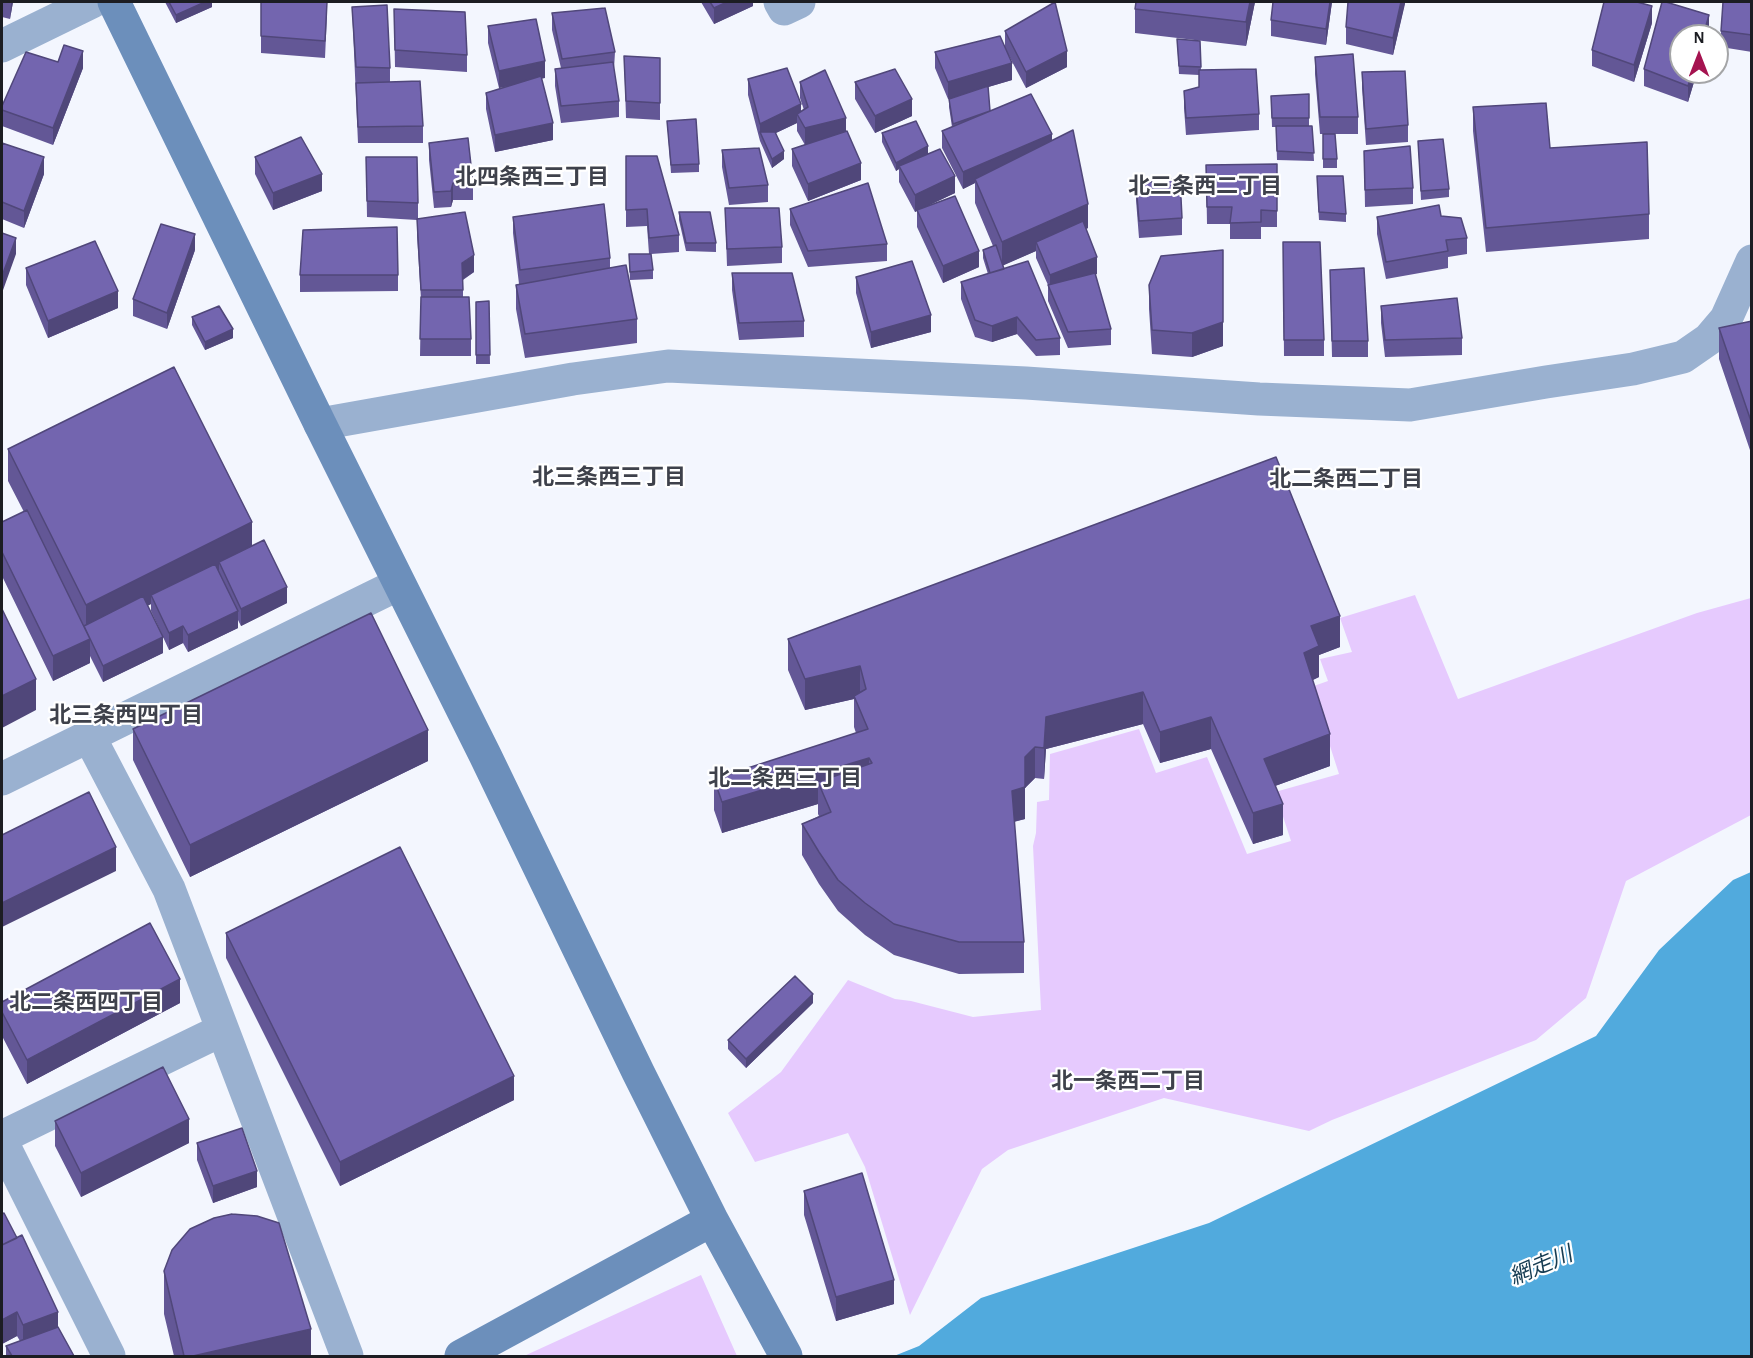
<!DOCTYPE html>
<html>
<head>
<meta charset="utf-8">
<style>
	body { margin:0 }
	#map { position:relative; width:1753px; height:1358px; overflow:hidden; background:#f3f6fe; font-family:"Alegreya Sans",sans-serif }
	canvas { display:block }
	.frame { position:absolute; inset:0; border:3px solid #1c1d22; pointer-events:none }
	.north { position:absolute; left:1669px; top:24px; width:60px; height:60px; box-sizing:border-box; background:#fff; border:2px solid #a4a5a7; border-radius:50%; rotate:0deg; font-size:16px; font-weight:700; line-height:24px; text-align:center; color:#1c1d22 }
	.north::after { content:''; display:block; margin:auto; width:21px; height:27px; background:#a51350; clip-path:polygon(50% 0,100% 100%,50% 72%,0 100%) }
</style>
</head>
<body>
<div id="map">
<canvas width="1753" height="1358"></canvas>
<div class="frame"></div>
<div class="north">N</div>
</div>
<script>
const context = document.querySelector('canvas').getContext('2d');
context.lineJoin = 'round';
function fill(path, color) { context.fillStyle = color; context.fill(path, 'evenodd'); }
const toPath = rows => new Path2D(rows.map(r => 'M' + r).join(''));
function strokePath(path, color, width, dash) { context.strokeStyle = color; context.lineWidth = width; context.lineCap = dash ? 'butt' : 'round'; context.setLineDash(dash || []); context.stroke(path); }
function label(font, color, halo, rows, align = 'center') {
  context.font = font + ' "Alegreya Sans","Noto Sans JP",sans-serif'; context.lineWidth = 4.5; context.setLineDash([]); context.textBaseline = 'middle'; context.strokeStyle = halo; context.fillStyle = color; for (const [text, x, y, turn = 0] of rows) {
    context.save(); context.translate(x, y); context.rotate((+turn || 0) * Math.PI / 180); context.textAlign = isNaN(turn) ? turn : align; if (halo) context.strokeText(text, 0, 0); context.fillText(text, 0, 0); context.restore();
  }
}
fill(toPath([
	[1415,595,1458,699,1697,613,1751,598,1751,815,1626,881,1586,998,1536,1040,1332,1120,1309,1131,1164,1098,1008,1150,982,1169,910,1315,865,1167,848,1133,755,1162,728,1113,781,1072,848,980,895,999,911,1001,973,1017,1041,1010,1033,846,1036,833,1037,802,1049,800,1050,754,1139,729,1156,773,1207,757,1247,854,1291,841,1275,792,1339,774,1311,687,1328,681,1320,659,1352,652,1340,618],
	[701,1275,737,1356,524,1356]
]), '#e6cafe');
fill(toPath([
	[1751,872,1751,1356,894,1356,919,1346,981,1298,1209,1223,1596,1036,1659,950,1733,880]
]), '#51aadd');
strokePath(toPath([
	[780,2,784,9,799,2],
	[2,46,92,2],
	[320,424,573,379,668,366,1026,383,1259,399,1410,405,1546,382,1633,369,1683,357,1709,339,1726,319,1752,261],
	[89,736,169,889,347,1356],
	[2,779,399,584],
	[2,1137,222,1030],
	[2,1142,109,1356]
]), '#9ab1d0', 33);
strokePath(toPath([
	[114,2,320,424,485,755,638,1072,712,1220,786,1356],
	[461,1356,712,1220]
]), '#6c8fbb', 33);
fill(toPath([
	[2,2,13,2,10,19,2,17],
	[165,2,212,2,212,7,176,23],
	[261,2,327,14,325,58,261,53],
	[701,2,753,2,753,6,714,24],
	[1255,2,1246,46,1135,33,1135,9],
	[1273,2,1332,2,1326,45,1271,36,1271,20],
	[1405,2,1393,55,1346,44,1346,27],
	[1662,2,1666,2,1709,15,1709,31,1708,36,1681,36,1681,72,1697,72,1688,102,1644,86,1644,69],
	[1752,2,1752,52,1721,47,1721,31],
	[352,7,390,68,390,82,423,126,423,143,358,143],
	[394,9,467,55,467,72,395,67],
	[552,13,615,52,614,69,619,101,619,117,561,123,555,86,555,69,561,68,552,30],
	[1652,23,1634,82,1592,66,1592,50],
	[488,26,545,78,541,78,553,140,495,152,486,109,486,93,509,86,499,88,488,43],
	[1005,31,1067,67,1026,88,1008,54,1012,80,988,87,990,111,1052,141,1088,228,1086,229,1097,274,1095,274,1111,329,1111,345,1068,348,1048,301,1048,285,1036,258,1036,251,1003,265,1004,269,1060,338,1060,355,1036,356,1017,334,992,342,975,337,961,299,961,282,988,274,983,258,983,250,993,246,975,203,975,183,963,189,942,148,942,131,952,127,949,107,949,99,962,95,948,99,935,68,935,52,1005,47],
	[1177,39,1200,41,1201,70,1259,114,1259,130,1186,135,1184,108,1184,91,1199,87,1199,75,1179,74],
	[624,56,660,58,660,120,626,118],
	[1315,57,1358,117,1358,134,1320,134,1315,74],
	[58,62,83,68,53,145,2,126,2,106],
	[1362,72,1408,125,1408,142,1366,145,1362,88],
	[748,79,801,112,804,110,800,98,800,82,846,132,861,180,808,201,792,166,792,149,811,143,805,145,797,131,797,123,776,133,784,159,772,168,760,141,748,95],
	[855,82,912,116,875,133,855,99],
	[1309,94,1309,126,1312,126,1314,161,1277,160,1276,127,1272,127,1271,96],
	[1473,107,1550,148,1649,214,1649,239,1486,252,1473,131],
	[667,121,699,164,699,172,671,173],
	[882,133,928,153,955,193,923,208,979,267,943,283,917,227,917,211,915,212,899,182,899,169,896,171,882,142],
	[1323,134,1337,159,1337,168,1323,168],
	[1418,141,1449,189,1449,197,1421,200],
	[2,143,44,174,24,228,2,219],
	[429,143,473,183,473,200,453,200,451,207,434,208,429,160],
	[722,150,768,185,768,202,729,205,722,167],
	[1364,151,1413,188,1413,204,1365,207],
	[626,156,679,235,679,252,651,254,653,270,653,279,630,280,629,254,649,254,647,226,626,227],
	[255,157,322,191,273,210,255,174],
	[366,157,418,203,418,219,474,272,463,280,463,297,471,339,471,356,420,356,421,299,417,236,417,220,367,217],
	[1277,164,1277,227,1261,227,1261,239,1230,239,1230,224,1207,224,1206,165],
	[1136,184,1182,218,1182,235,1139,238,1136,200],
	[1317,184,1346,214,1346,222,1319,220],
	[725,208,782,247,782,263,727,266],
	[790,209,887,244,887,261,808,267,790,225],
	[679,212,716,243,716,252,686,251,679,220],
	[1441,216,1467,238,1467,254,1448,257,1448,268,1386,279,1377,234,1377,217],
	[513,217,610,258,610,268,637,319,637,343,525,358,516,309,516,285,519,284,513,233],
	[1283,242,1324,340,1324,356,1284,356],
	[195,250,167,329,133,316,133,299],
	[26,268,118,308,48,338,26,285],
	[1330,270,1368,341,1368,357,1332,357],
	[732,273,804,321,804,337,739,340,732,290],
	[300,275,398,275,398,291,300,292],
	[856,277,931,332,871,348,856,293],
	[1149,285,1223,346,1192,357,1152,354,1149,309],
	[489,301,490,364,476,364,476,302],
	[1381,306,1462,338,1462,355,1385,357,1381,323],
	[192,317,233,338,205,350,192,325],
	[1752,321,1752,456,1719,359,1719,328],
	[8,449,252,546,287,603,241,626,238,620,238,628,188,652,183,643,169,650,151,611,151,604,147,606,163,653,103,682,90,656,90,663,53,681,2,576,2,522,24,512,8,481],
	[788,639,1340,647,1319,655,1319,677,1313,680,1330,766,1275,786,1283,835,1253,844,1211,749,1160,763,1143,724,1046,749,1044,779,1035,778,1025,788,1025,819,1014,822,1024,942,1024,973,959,974,894,955,865,935,838,911,819,884,802,855,802,824,819,816,818,814,818,804,722,833,714,810,714,779,856,733,854,727,854,699,805,710,788,670],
	[133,729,428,761,190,877,133,760],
	[226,933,514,1100,340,1186,226,958],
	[2,1002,180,1003,27,1084,2,1036],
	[813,1003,746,1068,728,1049,728,1040],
	[55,1121,189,1143,81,1197,55,1146],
	[197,1143,257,1187,213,1203,197,1160],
	[804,1191,894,1304,836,1321,804,1215],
	[2,1214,58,1327,74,1356,6,1356,6,1346,20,1341,17,1336,2,1344],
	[164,1271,311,1356,174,1356,164,1314]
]), '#635796');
fill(toPath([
	[11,2,13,2,10,19],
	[205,2,212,2,212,7,176,23,176,15],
	[727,2,753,2,753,6,714,24,714,8],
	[1250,2,1255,2,1246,46,1246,22],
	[1330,2,1332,2,1326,45,1326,29],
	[1401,2,1405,2,1405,4,1393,55,1393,38],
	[1652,6,1652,23,1634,82,1634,65],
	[1709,15,1709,31,1708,36,1703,36],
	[83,51,83,68,53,145,53,128],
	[1067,51,1067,67,1026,88,1026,72],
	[545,61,545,78,499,88,499,71],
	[1012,63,1012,80,948,99,948,82],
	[1692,72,1697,72,1688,102,1688,86],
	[912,99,912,116,875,133,875,116],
	[801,104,801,121,797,114,797,123,763,139,760,132,760,141,760,124],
	[846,118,846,135,805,145,805,128],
	[553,123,553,140,495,152,495,135],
	[1052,134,1052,150,975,179,975,183,963,189,963,172],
	[928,146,928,154,899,166,899,169,896,171,896,163],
	[784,151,784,159,772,168,772,159],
	[44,157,44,174,24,228,24,211],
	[861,163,861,180,808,201,808,184],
	[322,174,322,191,273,210,273,193],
	[955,176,955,193,915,212,915,195],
	[453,183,453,200,451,207,451,191],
	[1088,204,1088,228,1039,250,1036,242,1036,251,1002,266,1002,242],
	[195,234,195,250,167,329,167,313],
	[16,238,16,254,2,293,2,276],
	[979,251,979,267,943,283,943,266],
	[474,255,474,272,462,280,462,263],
	[1097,257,1097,274,1050,292,1050,275],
	[118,291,118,308,48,338,48,321],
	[931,315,931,332,871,348,871,332],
	[1017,317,1017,334,992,342,992,326],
	[1223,322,1223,346,1192,357,1192,333],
	[233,329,233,338,205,350,205,342],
	[252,522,252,553,219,562,219,570,151,595,151,604,88,635,86,631,86,605],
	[287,587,287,603,241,626,241,609],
	[238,611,238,628,188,652,188,635],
	[1340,616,1340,647,1319,655,1319,677,1304,684,1304,653,1311,626],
	[183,626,183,643,169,650,169,633],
	[163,637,163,653,103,682,103,666],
	[90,639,90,663,53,681,53,656],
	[860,666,860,697,854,696,854,699,805,710,805,679],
	[36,679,36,710,2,728,2,696],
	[1143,692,1143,724,1046,749,1044,779,1044,748,1046,717],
	[1211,717,1211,749,1160,763,1160,732],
	[428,730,428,761,190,877,190,845],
	[1330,734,1330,766,1264,790,1264,759],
	[1035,747,1035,778,1025,788,1025,819,1012,822,1012,791,1025,757],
	[869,758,869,789,818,782,818,804,722,833,722,802],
	[1283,804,1283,835,1253,844,1253,813],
	[116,847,116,871,2,927,2,903],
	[180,979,180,1003,27,1084,27,1060],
	[813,994,813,1003,746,1068,746,1059],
	[514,1076,514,1100,340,1186,340,1162],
	[189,1119,189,1143,81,1197,81,1173],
	[257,1171,257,1187,213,1203,213,1186],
	[894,1280,894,1304,836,1321,836,1297],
	[17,1312,17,1336,2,1344,2,1320],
	[58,1312,58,1336,23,1349,23,1325],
	[311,1329,311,1356,193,1356]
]), '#50477a');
const building = toPath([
	[169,2,205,2,176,15,169,2],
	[261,2,327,2,325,41,261,36,261,2],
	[710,2,727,2,714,8,710,2],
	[1055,2,1067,51,1026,72,1005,31,1055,2],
	[1136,2,1250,2,1246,22,1135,9,1136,2],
	[1273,2,1330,2,1326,29,1271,20,1273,2],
	[1348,2,1401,2,1393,38,1346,27,1348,2],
	[1604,2,1637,2,1652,6,1634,65,1592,50,1604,2],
	[1662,2,1666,2,1709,15,1703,36,1681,36,1681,72,1692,72,1688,86,1644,69,1662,2],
	[1723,2,1752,2,1752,35,1721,31,1723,2],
	[387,5,390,68,356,67,352,7,387,5],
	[605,8,615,52,562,59,552,13,605,8],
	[394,9,465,12,467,55,395,50,394,9],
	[536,19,545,61,499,71,488,26,536,19],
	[1000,36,1012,63,948,82,935,52,1000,36],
	[1177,39,1200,41,1201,67,1179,66,1177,39],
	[64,45,83,51,53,128,2,110,2,106,26,52,58,62,64,45],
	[1353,54,1358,117,1320,117,1315,57,1353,54],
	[624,56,660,58,660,103,626,101,624,56],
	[613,62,619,101,561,106,555,69,613,62],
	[787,68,801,104,760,124,748,79,787,68],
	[895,69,912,99,875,116,855,82,895,69],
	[1256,69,1259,114,1186,118,1184,91,1199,87,1199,70,1256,69],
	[825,70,846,118,805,128,797,114,808,107,800,82,825,70],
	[1405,71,1408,125,1366,129,1362,72,1405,71],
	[541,76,553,123,495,135,486,93,541,76],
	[420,81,423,126,358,127,356,83,420,81],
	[988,86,990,111,953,124,949,99,988,86],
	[1031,94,1052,134,963,172,942,131,1031,94],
	[1309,94,1309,118,1272,118,1271,96,1309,94],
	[1546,103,1550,148,1647,142,1649,214,1486,228,1473,107,1546,103],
	[696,119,699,164,671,165,667,121,696,119],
	[916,121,928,146,896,163,882,133,916,121],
	[1276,126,1312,126,1314,153,1277,151,1276,126],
	[1073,130,1088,204,1002,242,975,179,1073,130],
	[847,131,861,163,808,184,792,149,847,131],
	[760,132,775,132,784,151,772,159,760,132],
	[1323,134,1335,134,1337,159,1323,159,1323,134],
	[301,137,322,174,273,193,255,157,301,137],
	[468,138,473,183,453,183,451,191,434,192,429,143,468,138],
	[1443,139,1449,189,1421,191,1418,141,1443,139],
	[2,143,44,157,24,211,2,202,2,143],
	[1410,146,1413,188,1365,190,1364,151,1410,146],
	[759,148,768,185,729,188,722,150,759,148],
	[940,149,955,176,915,195,899,166,940,149],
	[626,156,657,156,679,235,649,238,647,209,626,210,626,156],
	[366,157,417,157,418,203,367,201,366,157],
	[1277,164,1277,211,1261,210,1261,222,1230,223,1232,207,1207,207,1206,165,1277,164],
	[1317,176,1343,176,1346,214,1319,212,1317,176],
	[1180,178,1182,218,1139,221,1136,184,1180,178],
	[868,183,887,244,808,251,790,209,868,183],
	[955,196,979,251,943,266,917,210,955,196],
	[604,204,610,258,520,270,513,217,604,204],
	[1439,205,1441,216,1461,218,1467,238,1446,240,1448,251,1386,262,1377,217,1439,205],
	[725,208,779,208,782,247,727,249,725,208],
	[465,212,474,255,462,263,463,290,421,290,417,219,465,212],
	[679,212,710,212,716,243,686,243,679,212],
	[1083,221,1097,257,1050,275,1036,242,1083,221],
	[161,224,195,234,167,313,133,299,161,224],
	[397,227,398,275,300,275,303,230,397,227],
	[2,233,16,238,2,276,2,233],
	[95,241,118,291,48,321,26,268,95,241],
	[1283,242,1320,242,1324,340,1284,340,1283,242],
	[996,245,1004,269,990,273,983,250,996,245],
	[1223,250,1223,322,1192,333,1152,330,1149,285,1161,256,1223,250],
	[629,254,651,254,653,270,630,272,629,254],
	[912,261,931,315,871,332,856,277,912,261],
	[1028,261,1060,338,1036,340,1017,317,992,326,975,320,961,282,1028,261],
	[626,265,637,319,525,334,516,285,626,265],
	[1364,268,1368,341,1332,341,1330,270,1364,268],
	[732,273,792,273,804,321,739,323,732,273],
	[1095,273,1111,329,1068,332,1048,285,1095,273],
	[421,297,469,297,471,339,420,339,421,297],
	[1457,298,1462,338,1385,340,1381,306,1457,298],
	[489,301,490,355,476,355,476,302,489,301],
	[219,306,233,329,205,342,192,317,219,306],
	[1752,321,1752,424,1719,328,1752,321],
	[174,367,252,522,86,605,8,449,174,367],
	[1276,457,1340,616,1311,626,1319,646,1304,653,1330,734,1264,759,1283,804,1253,813,1211,717,1160,732,1143,692,1046,717,1044,748,1035,747,1025,757,1025,787,1012,791,1024,942,959,942,894,924,865,903,838,880,819,852,802,824,831,812,818,782,872,763,869,758,722,802,714,779,868,729,854,696,866,689,860,666,805,679,788,639,1276,457],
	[27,510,90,639,53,656,2,552,2,522,27,510],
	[264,540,287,587,241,609,219,562,264,540],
	[215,564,238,611,188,635,183,626,169,633,151,595,215,564],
	[143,596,163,637,103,666,84,626,143,596],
	[2,609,36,679,2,696,2,609],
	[371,613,428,730,190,845,133,729,371,613],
	[89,792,116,847,2,903,2,835,89,792],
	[400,847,514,1076,340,1162,226,933,400,847],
	[150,923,180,979,27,1060,2,1012,2,1002,150,923],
	[795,976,813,994,746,1059,728,1040,795,976],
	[163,1067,189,1119,81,1173,55,1121,163,1067],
	[242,1128,257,1171,213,1186,197,1143,242,1128],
	[862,1173,894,1280,836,1297,804,1191,862,1173],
	[4,1213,17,1238,2,1245,2,1214,4,1213],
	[232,1214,257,1216,279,1223,311,1329,193,1356,184,1356,164,1271,172,1250,190,1229,214,1218,232,1214],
	[22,1235,58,1312,23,1325,17,1312,2,1320,2,1245,22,1235],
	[58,1327,74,1356,12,1356,6,1346,58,1327]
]);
fill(building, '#7365af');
strokePath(building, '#50477a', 1.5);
label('bold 22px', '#3e414b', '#fff', [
	["北四条西三丁目",532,177],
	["北三条西二丁目",1205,186],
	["北三条西三丁目",609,477],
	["北二条西二丁目",1346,479],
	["北三条西四丁目",126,715],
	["北二条西三丁目",785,778],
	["北二条西四丁目",86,1002],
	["北一条西二丁目",1128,1081]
]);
label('italic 22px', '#163c52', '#fff', [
	["網走川",1541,1266,-23]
]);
</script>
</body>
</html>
